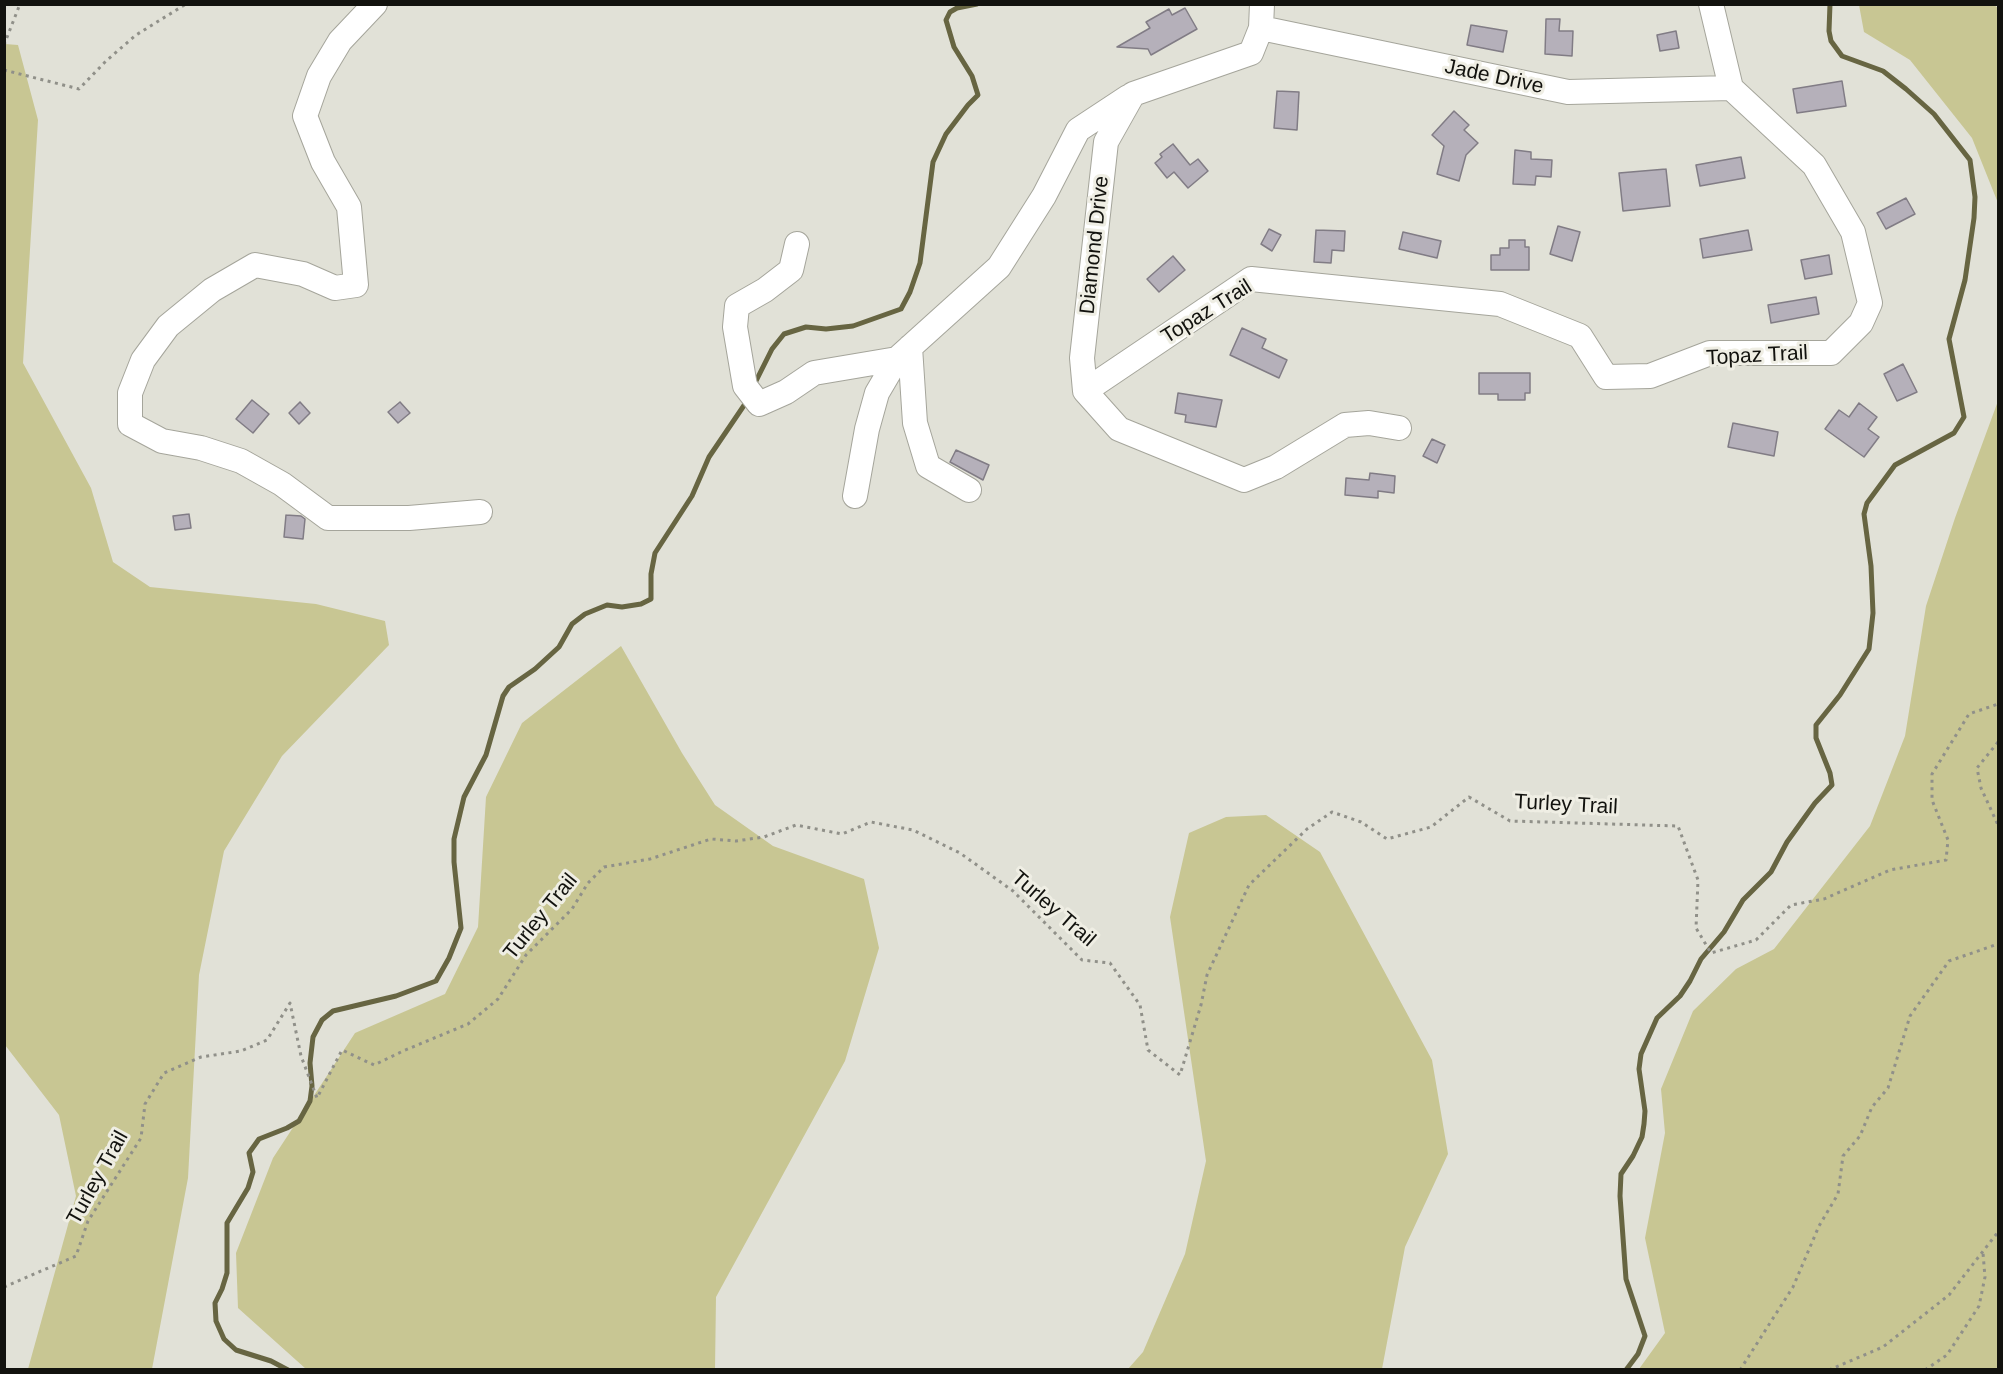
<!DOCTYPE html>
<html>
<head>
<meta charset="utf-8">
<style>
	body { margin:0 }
	#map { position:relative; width:2003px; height:1374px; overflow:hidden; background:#e1e1d7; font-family:Arial,sans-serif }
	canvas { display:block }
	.frame { position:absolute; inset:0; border:6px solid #12120e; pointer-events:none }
</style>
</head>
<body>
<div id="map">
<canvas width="2003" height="1374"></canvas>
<div class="frame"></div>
</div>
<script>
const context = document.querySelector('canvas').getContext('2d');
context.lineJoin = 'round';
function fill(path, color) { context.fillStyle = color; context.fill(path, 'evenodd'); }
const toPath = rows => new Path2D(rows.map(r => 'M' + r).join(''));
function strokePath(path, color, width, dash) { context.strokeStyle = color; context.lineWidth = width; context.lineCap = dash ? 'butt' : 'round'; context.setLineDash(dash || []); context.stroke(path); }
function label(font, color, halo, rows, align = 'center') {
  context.font = font + ' Arial,sans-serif'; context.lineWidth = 6; context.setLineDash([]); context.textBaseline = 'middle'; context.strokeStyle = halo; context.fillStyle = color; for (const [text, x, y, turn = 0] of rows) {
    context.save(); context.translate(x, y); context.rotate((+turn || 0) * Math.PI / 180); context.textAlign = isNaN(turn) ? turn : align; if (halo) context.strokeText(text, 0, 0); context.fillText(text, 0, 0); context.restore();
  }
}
fill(toPath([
	[1994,5,1998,8,1998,203,1972,138,1910,60,1864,32,1859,5],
	[5,44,18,45,38,120,23,363,91,488,113,562,150,587,316,604,385,621,389,645,282,756,224,851,199,975,188,1178,152,1369,28,1369,76,1196,59,1115,5,1045],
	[1998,401,1998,1369,1639,1369,1665,1333,1645,1238,1665,1133,1661,1089,1693,1011,1736,969,1774,949,1870,826,1905,736,1926,606,1955,518],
	[621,646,682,753,715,805,773,846,864,879,879,948,845,1061,716,1297,715,1369,306,1369,238,1308,236,1253,273,1158,355,1033,445,994,478,927,486,797,522,723],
	[1266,815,1320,852,1432,1060,1448,1154,1405,1247,1382,1369,1128,1369,1143,1352,1185,1254,1206,1161,1170,917,1189,833,1226,817]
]), '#c8c693');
strokePath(toPath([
	[753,387,772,349,784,334,806,327,826,329,853,326,901,309,910,292,920,263,933,162,946,134,968,105,978,95,972,76,954,47,946,20,950,12,957,8,977,4],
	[288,1370,271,1361,236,1350,224,1339,216,1321,215,1303,222,1289,227,1273,227,1223,248,1188,253,1172,249,1153,259,1139,287,1128,299,1121,304,1112,310,1101,312,1086,310,1063,313,1037,322,1020,333,1011,396,996,436,981,449,958,461,928,454,862,454,839,464,797,486,755,503,696,509,687,535,669,559,647,572,624,585,614,607,605,622,607,641,604,651,599,651,574,655,553,692,496,709,457,747,401],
	[1626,1370,1638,1354,1645,1336,1626,1279,1620,1196,1621,1174,1633,1156,1642,1137,1644,1124,1645,1111,1639,1069,1641,1054,1657,1018,1680,996,1690,981,1701,959,1724,932,1743,900,1771,872,1787,842,1815,803,1832,785,1830,773,1816,738,1816,725,1840,695,1869,649,1873,613,1871,566,1864,514,1867,503,1895,465,1954,433,1964,417,1949,339,1965,280,1974,218,1975,197,1970,160,1934,114,1906,89,1883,71,1842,56,1831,41,1829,31,1830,4]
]), '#676542', 5);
const building = toPath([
	[1185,8,1197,29,1151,55,1148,49,1117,47,1150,28,1146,22,1169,9,1172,15,1185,8],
	[1546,19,1560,19,1559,31,1573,31,1572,56,1545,54,1546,19],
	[1471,25,1507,31,1503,52,1467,45,1471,25],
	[1676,31,1679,48,1660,51,1657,35,1676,31],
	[1842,81,1846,106,1797,113,1793,89,1842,81],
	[1277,91,1299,92,1297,130,1274,128,1277,91],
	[1454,111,1469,125,1464,130,1478,143,1466,155,1459,181,1437,174,1444,146,1432,135,1454,111],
	[1173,144,1190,165,1198,159,1208,171,1188,188,1174,172,1167,178,1155,163,1162,157,1160,154,1173,144],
	[1515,150,1531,152,1531,159,1552,160,1551,177,1536,176,1535,185,1513,184,1515,150],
	[1741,157,1745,178,1700,186,1696,165,1741,157],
	[1666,169,1670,206,1623,211,1619,173,1666,169],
	[1906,198,1915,214,1886,229,1877,213,1906,198],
	[1558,226,1580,232,1572,261,1550,254,1558,226],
	[1269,229,1281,235,1272,251,1261,244,1269,229],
	[1316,230,1345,231,1344,251,1332,250,1331,263,1314,262,1316,230],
	[1748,230,1752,250,1703,258,1700,239,1748,230],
	[1403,232,1441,241,1437,258,1399,249,1403,232],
	[1509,240,1525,240,1525,247,1529,247,1529,270,1491,270,1491,255,1500,255,1500,248,1509,248,1509,240],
	[1829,255,1832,274,1805,279,1801,260,1829,255],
	[1173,256,1185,270,1159,292,1147,279,1173,256],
	[1816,297,1819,314,1771,323,1768,305,1816,297],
	[1242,328,1266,339,1262,348,1287,360,1279,378,1230,355,1242,328],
	[1903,364,1917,392,1897,401,1884,374,1903,364],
	[1479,373,1530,373,1530,393,1525,393,1525,400,1498,400,1498,394,1479,394,1479,373],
	[1178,393,1222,400,1216,427,1185,422,1186,415,1175,413,1178,393],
	[252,400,269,414,253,433,236,419,252,400],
	[300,402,310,413,299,424,289,413,300,402],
	[400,402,410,413,398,423,388,412,400,402],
	[1859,403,1877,417,1868,429,1879,437,1864,457,1825,429,1839,410,1849,417,1859,403],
	[1733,423,1778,432,1774,456,1728,447,1733,423],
	[1432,439,1445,445,1437,463,1423,456,1432,439],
	[956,450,989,465,983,480,950,462,956,450],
	[1370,473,1395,476,1394,493,1378,491,1378,498,1345,495,1346,478,1369,480,1370,473],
	[189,514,191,528,175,530,173,516,189,514],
	[286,515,301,516,305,519,303,539,284,537,286,515]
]);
fill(building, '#b5b0ba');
strokePath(building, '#817c85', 1.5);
const minor = toPath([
	[375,4,340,41,319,76,305,116,323,162,349,207,356,285,335,288,303,274,255,265,212,290,168,326,143,360,130,393,130,424,162,441,201,448,241,461,282,484,328,518,409,518,480,512],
	[1262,4,1261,28,1251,53,1133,94,1106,142,1082,358,1085,391,1119,429,1244,480,1276,467,1345,425,1369,423,1399,428],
	[1261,28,1568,92,1731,88],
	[797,244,791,270,765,290,737,306,735,327,745,386,759,404,786,392,814,373,897,359],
	[910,347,915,423,928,466,969,490],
	[1085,391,1251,279,1500,304,1580,336,1606,377,1650,376,1710,353,1831,353,1861,323,1870,303,1853,232,1814,165,1731,88,1711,4],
	[855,496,867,429,877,393,897,359,999,267,1044,196,1078,130,1128,97]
]);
strokePath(minor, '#a5a59b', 26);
strokePath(toPath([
	[4,45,20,4],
	[4,70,79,89,106,61,136,35,186,4],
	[1998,742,1977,768,1981,788,1998,825],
	[4,1287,76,1256,88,1221,141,1138,145,1104,164,1073,201,1057,241,1051,267,1040,290,1003,301,1056,317,1098,342,1050,374,1065,403,1051,468,1024,498,999,526,955,572,909,588,883,604,867,650,859,711,839,736,841,764,837,796,825,842,834,871,822,913,830,960,853,1013,891,1082,960,1110,963,1140,1005,1148,1050,1180,1075,1201,1005,1207,975,1249,885,1307,829,1332,812,1361,822,1387,839,1431,827,1469,797,1510,821,1678,826,1698,880,1696,928,1711,953,1756,940,1791,905,1824,899,1890,870,1946,860,1948,840,1932,800,1932,774,1969,714,1998,704],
	[1740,1370,1793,1287,1819,1226,1838,1194,1843,1156,1860,1136,1872,1107,1888,1088,1910,1016,1949,961,1998,944],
	[1829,1370,1883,1347,1949,1295,1998,1232],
	[1925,1370,1947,1355,1979,1306,1985,1277,1983,1253]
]), '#909089', 3, [3, 4.5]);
strokePath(minor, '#fff', 24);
label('21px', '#12120e', '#efeee4', [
	["Jade Drive",1494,77,12],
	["Diamond Drive",1095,245,-84],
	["Topaz Trail",1207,312,-32],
	["Topaz Trail",1757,356,-3],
	["Turley Trail",1566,805,3],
	["Turley Trail",1053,909,41],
	["Turley Trail",541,917,-51],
	["Turley Trail",98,1178,-61]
]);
</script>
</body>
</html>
